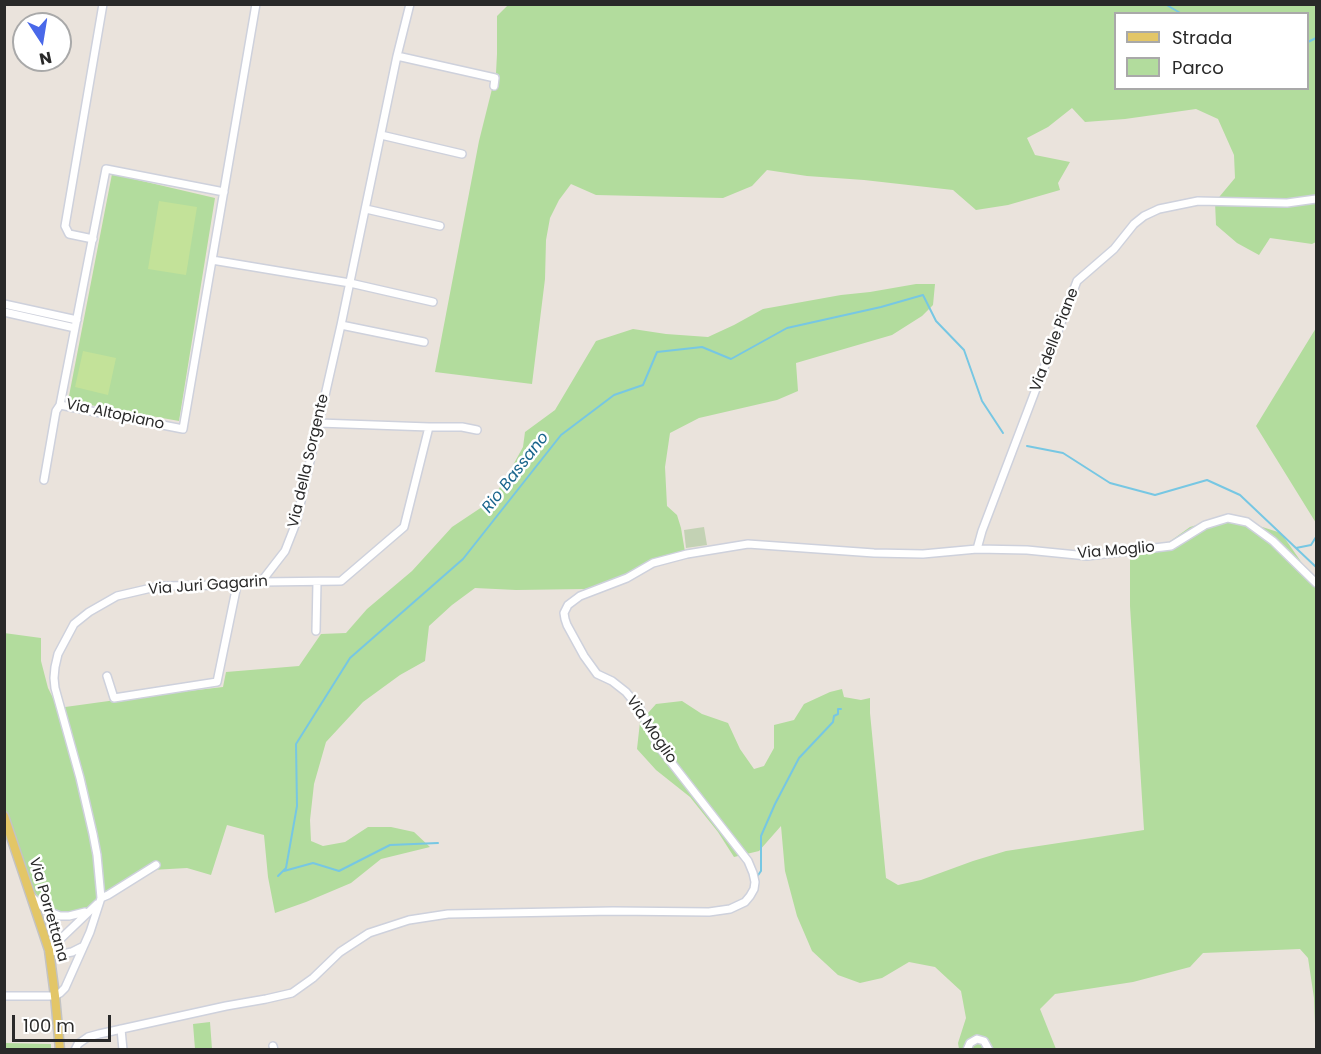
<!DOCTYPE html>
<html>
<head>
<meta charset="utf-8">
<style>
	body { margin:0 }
	#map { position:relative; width:1321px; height:1054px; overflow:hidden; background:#eae3dc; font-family:Poppins,sans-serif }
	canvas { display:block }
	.frame { position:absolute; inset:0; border:6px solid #292929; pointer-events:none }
	.legend { position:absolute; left:1114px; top:12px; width:195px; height:78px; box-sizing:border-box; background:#fff; border:2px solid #a9a9a9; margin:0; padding:8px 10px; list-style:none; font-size:18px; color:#292929 }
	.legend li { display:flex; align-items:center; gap:12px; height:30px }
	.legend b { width:30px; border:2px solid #a9a9a9 }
	.north { position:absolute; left:12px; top:12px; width:60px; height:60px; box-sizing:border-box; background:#fff; border:2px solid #a9a9a9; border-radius:50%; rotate:168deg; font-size:16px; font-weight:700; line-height:24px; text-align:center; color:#292929 }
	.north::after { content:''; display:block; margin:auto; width:21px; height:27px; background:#4968e9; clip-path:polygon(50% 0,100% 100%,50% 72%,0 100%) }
	.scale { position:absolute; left:12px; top:1015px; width:99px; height:27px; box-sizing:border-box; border:3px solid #292929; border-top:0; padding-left:8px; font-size:18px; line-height:21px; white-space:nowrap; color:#292929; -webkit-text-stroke:4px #fff; paint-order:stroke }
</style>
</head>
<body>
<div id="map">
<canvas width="1321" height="1054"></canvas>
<div class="frame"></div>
<ul class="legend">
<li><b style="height:8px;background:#e3c667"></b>Strada</li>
<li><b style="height:16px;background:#b2dc9d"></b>Parco</li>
</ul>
<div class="north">N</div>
<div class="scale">100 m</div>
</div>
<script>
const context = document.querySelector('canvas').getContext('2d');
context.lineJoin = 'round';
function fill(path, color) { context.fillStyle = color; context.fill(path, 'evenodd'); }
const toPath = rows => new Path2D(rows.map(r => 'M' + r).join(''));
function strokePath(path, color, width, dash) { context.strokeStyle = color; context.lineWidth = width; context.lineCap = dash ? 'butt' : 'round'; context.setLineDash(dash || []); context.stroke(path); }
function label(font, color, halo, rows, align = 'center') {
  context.font = font + ' Poppins,sans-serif'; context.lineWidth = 5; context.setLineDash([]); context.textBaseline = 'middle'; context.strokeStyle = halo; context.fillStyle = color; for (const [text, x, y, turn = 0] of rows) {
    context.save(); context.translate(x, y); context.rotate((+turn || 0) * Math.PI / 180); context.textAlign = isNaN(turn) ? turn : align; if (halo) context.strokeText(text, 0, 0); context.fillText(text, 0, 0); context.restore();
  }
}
fill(toPath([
	[508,5,1316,5,1316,242,1312,244,1270,238,1259,255,1237,243,1216,225,1215,202,1235,178,1234,155,1218,119,1196,109,1125,119,1085,122,1072,108,1048,127,1027,138,1035,155,1070,162,1058,183,1060,190,1008,205,976,210,953,190,864,180,807,176,767,170,752,186,723,198,596,195,571,184,559,200,550,218,546,240,545,279,532,384,435,372,479,141,496,73,497,54,497,16],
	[1116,14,1308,14,1308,88,1116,88],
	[112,174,215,198,179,421,68,401],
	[916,284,935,284,933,305,922,316,892,335,796,363,798,391,777,400,699,418,670,433,665,467,667,506,677,515,681,528,685,552,654,560,622,577,585,589,516,590,475,588,452,605,429,626,425,661,400,675,363,702,326,742,314,784,310,820,311,841,323,846,345,842,368,827,391,827,414,832,430,847,381,859,351,883,306,902,275,913,268,877,264,835,227,825,211,875,187,868,152,870,92,907,68,915,54,913,35,902,5,816,4,633,41,638,41,661,48,688,58,708,145,696,223,687,226,672,299,666,321,634,346,633,367,609,412,571,452,527,491,501,507,476,523,447,525,432,555,410,596,341,633,329,666,334,708,337,734,325,763,309,841,295,870,292],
	[1316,328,1316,523,1256,426],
	[1225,517,1250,523,1281,533,1316,583,1316,1049,1314,998,1308,958,1300,949,1203,953,1190,967,1133,982,1055,994,1040,1009,1056,1049,959,1049,958,1043,966,1018,961,991,935,967,909,962,882,978,860,983,838,975,812,951,797,916,785,871,781,826,759,851,734,857,718,832,690,797,656,770,637,749,640,722,656,704,682,701,702,714,728,723,740,749,754,769,764,766,774,748,774,725,794,720,804,704,830,692,842,689,844,697,861,700,870,698,870,713,886,878,898,885,921,880,973,861,1006,851,1144,830,1130,606,1130,552,1162,547,1190,527],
	[210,1022,212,1049,195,1049,193,1024],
	[5,1043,51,1044,51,1049,5,1048]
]), '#b2dc9d');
fill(toPath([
	[704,527,707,545,686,548,684,530]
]), '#c3d2b4');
fill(toPath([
	[159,201,197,207,186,275,148,269],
	[83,351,116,358,108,395,75,387]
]), '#c3e299');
strokePath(toPath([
	[1165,4,1182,14],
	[1308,42,1316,38],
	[1027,446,1063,453,1110,483,1155,495,1207,480,1240,495,1316,567],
	[1296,548,1311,545,1316,537],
	[284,871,313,863,339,871,390,845,438,843],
	[278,876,286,868,297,806,296,744,350,658,463,559,561,435,614,395,643,385,657,352,702,347,731,359,787,328,881,307,923,295,936,321,964,350,982,401,1003,433],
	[756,878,761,871,761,836,775,804,799,758,833,722,834,716,838,714,838,709,841,709]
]), '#77c7e3', 2);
const minor = toPath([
	[397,56,495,78,494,86],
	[381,135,462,154],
	[224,192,106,169,60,405,183,429,256,4],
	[366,209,440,226],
	[93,239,69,234,65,226,103,4],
	[212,260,350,283,433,302],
	[4,304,77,320],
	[4,312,75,328],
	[341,325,424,342],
	[319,423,429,427,462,427,477,430],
	[44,480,56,411,60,405],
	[977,549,982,531,1077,281,1114,249,1134,224,1144,216,1159,209,1198,201,1287,203,1316,199],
	[261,582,285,551,296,523,341,325,397,56,410,4],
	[316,631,317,582],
	[107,676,114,698,217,682,237,585],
	[32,897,47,911,60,916,69,916,85,912],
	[101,898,108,895,156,865],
	[82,947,72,952,62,954,49,950,97,904],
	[4,996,55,996,60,993,65,988,90,932,101,898,97,855,93,834,80,778,55,688,54,678,55,667,58,654,74,624,89,612,117,596,160,586,237,585,261,582,341,581,404,527,429,427],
	[121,1029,123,1050],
	[273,1046,274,1050],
	[75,1050,78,1044,88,1037,99,1034,226,1006,266,999,292,993,313,978,340,952,369,933,409,920,448,914,613,911,709,912,730,909,745,902,750,896,754,889,755,882,753,873,748,861,660,748,650,730,640,709,626,692,612,681,597,674,584,656,567,625,565,619,564,613,568,605,580,596,627,578,653,563,687,554,748,544,874,553,923,554,977,549,1027,550,1087,556,1171,546,1205,525,1228,518,1247,522,1273,541,1316,583],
	[967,1050,970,1043,977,1039,984,1041,989,1050]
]);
const major = toPath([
	[4,816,49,950,55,996,60,1050]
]);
strokePath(minor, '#ced1dc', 10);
strokePath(major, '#c3c3c3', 11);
strokePath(minor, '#fff', 7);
strokePath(major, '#e3c667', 8);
label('15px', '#292929', '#fff', [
	["Via delle Piane",1055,340,-69],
	["Via Altopiano",115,415,12],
	["Via della Sorgente",309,461,-77],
	["Via Moglio",1116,551,-5],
	["Via Juri Gagarin",208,586,-4],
	["Via Moglio",651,730,56],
	["Via Porrettana",48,910,74]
]);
label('italic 16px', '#19658c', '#fff', [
	["Rio Bassano",516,473,-52]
]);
</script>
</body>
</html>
